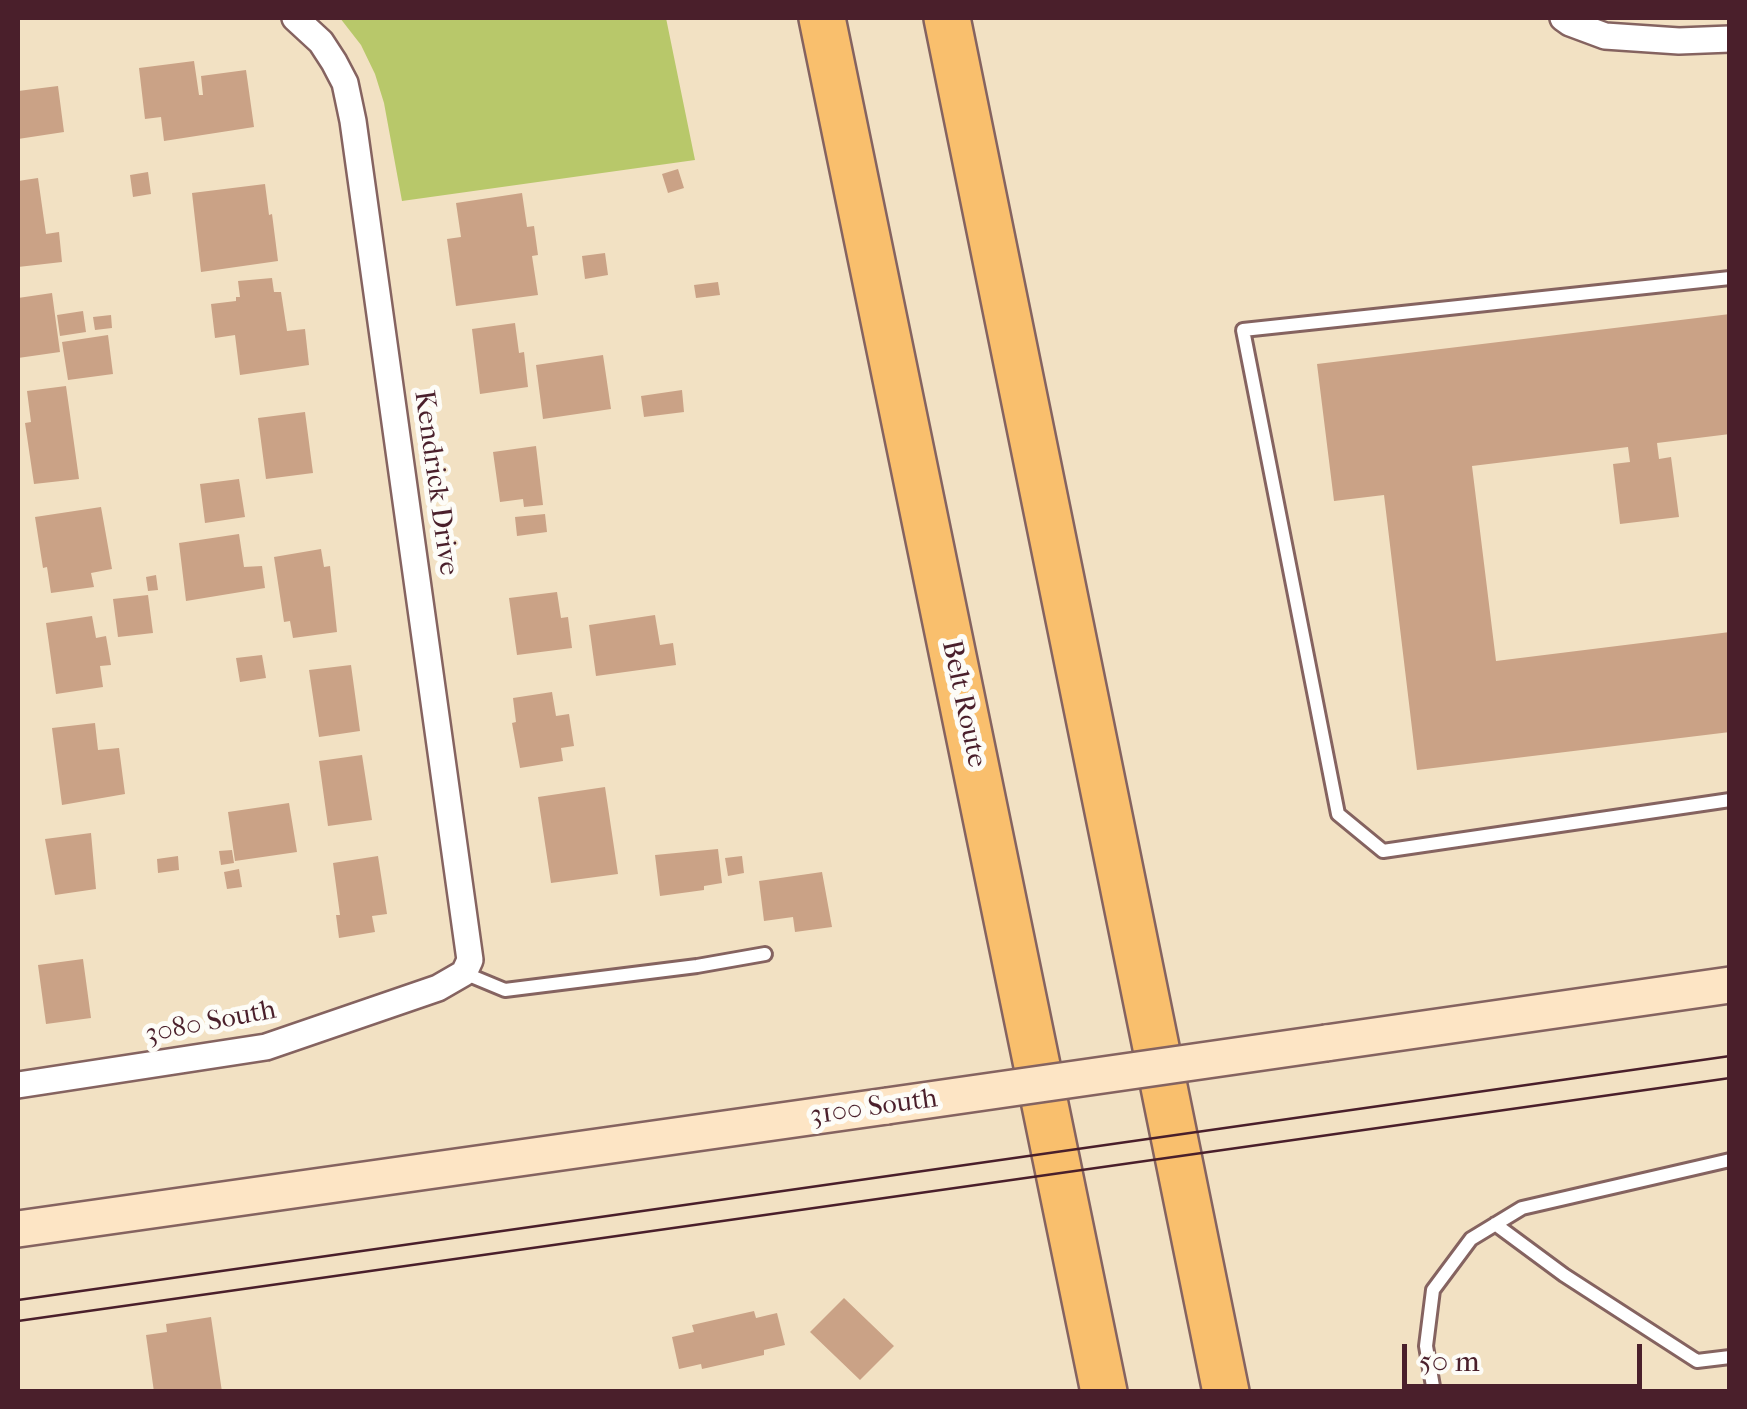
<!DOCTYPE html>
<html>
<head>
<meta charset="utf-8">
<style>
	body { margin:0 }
	#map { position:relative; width:1747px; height:1409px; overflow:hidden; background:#f2e1c3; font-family:"IM FELL French Canon",serif }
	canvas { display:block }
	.frame { position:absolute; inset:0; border:20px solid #4a1f2b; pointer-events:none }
	.scale { position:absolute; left:1402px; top:1344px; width:240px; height:45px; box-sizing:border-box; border:5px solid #4a1f2b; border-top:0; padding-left:12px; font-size:30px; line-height:35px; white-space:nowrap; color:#4a1f2b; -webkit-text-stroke:8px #fdfcf7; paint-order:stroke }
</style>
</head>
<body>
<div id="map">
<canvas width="1747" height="1409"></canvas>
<div class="frame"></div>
<div class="scale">50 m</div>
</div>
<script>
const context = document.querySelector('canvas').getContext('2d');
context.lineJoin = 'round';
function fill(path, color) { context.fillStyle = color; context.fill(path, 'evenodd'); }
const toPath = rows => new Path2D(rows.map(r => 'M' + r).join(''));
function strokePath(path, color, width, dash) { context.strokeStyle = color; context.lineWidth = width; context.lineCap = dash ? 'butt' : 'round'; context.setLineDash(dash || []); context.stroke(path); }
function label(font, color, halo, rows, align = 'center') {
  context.font = font + ' "IM FELL French Canon",serif'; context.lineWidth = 10; context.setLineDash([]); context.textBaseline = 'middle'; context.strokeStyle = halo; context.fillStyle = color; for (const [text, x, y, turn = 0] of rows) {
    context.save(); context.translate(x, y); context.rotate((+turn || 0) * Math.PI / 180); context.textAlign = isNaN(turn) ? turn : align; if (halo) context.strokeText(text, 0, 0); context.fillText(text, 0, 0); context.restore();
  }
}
fill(toPath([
	[340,18,666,18,695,160,402,201,384,103,375,74,361,45]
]), '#b8c86a');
fill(toPath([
	[194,61,199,95,203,95,201,76,246,70,254,127,164,141,161,117,145,119,139,68],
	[58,86,64,132,18,139,18,91],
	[678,169,684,188,668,193,662,174],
	[148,172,151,194,133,197,130,175],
	[38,178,46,234,59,232,62,262,18,267,18,181],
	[265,184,269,215,272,214,278,261,201,272,192,193],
	[522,193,527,227,534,226,538,255,532,256,538,295,456,306,447,239,461,237,456,203],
	[605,253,608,275,585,279,582,256],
	[272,278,274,292,281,292,287,331,305,329,309,365,240,375,235,335,215,338,211,304,236,301,236,297,240,297,238,281],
	[718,282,720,295,696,298,694,285],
	[52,293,60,352,18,358,18,298],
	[83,311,86,332,60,336,57,315],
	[1730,314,1730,434,1657,443,1659,459,1671,457,1679,517,1620,524,1613,464,1630,462,1628,447,1472,466,1496,661,1730,632,1730,732,1417,770,1384,495,1334,501,1317,364],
	[111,315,112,328,95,330,93,317],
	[515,323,519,353,524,352,528,387,480,394,472,329],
	[108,335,113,374,68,380,62,342],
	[603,355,611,409,543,419,536,365],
	[66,386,79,479,34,484,25,423,31,422,27,391],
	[682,390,684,412,644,417,641,396],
	[305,412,313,473,266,479,258,418],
	[536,446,543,505,524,507,523,499,500,502,493,452],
	[239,479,245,517,205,523,200,484],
	[101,507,112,569,91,573,94,587,51,593,47,567,43,568,35,517],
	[545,514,547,532,517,536,515,517],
	[239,534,244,567,262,566,265,588,186,601,179,543],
	[321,549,324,567,330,566,337,632,293,638,290,621,284,622,274,557],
	[156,575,158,590,148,591,146,577],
	[557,592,561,618,568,617,572,648,517,655,509,598],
	[148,595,153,633,118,637,113,599],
	[655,615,660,645,673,643,676,665,596,676,589,625],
	[92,616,96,638,106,636,111,665,100,666,103,687,56,694,46,623],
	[262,655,266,678,240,682,236,658],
	[351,665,360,731,319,737,309,670],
	[552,692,556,716,569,714,574,746,561,748,563,761,520,768,512,723,516,722,513,698],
	[95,723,98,750,119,748,125,794,62,805,52,728],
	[362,755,372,820,328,826,319,761],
	[605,787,618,874,551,883,538,797],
	[289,803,297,852,235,861,228,812],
	[91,833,96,889,55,895,45,839],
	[718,849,722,883,704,886,704,890,660,896,655,855],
	[232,850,234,863,221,865,219,851],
	[178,856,179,870,158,873,157,859],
	[378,856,387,914,372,916,375,932,339,938,336,915,340,915,333,863],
	[742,856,744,873,728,876,725,858],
	[239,869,242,887,227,889,224,872],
	[822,872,832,927,795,932,793,917,764,921,759,881],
	[83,959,91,1018,46,1024,38,965],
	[844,1298,894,1346,860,1380,810,1332],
	[754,1311,756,1318,777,1313,785,1345,764,1350,764,1355,702,1369,701,1364,679,1369,672,1337,694,1332,692,1325],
	[211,1317,222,1392,154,1392,146,1335,167,1332,166,1324]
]), '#caa286');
const lane = toPath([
	[1730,278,1243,330,1338,814,1383,851,1730,800],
	[464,973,505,990,697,966,765,954],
	[1495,1224,1564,1275,1697,1361,1730,1357],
	[1434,1392,1426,1346,1433,1290,1471,1239,1522,1208,1730,1160]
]);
const street = toPath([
	[1563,18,1570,23,1605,36,1679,41,1730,39],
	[18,1085,266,1047,438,988,464,973,470,960,353,121,345,83,334,62,321,42,295,18]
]);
const secondary = toPath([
	[1326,1043,1730,985],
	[18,1229,887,1106]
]);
const highway = toPath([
	[822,18,1104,1392],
	[947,18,1226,1392]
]);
strokePath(lane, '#856360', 18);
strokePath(street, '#856360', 30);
strokePath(secondary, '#856360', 40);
strokePath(highway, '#856360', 50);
strokePath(lane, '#fff', 12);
strokePath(street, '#fff', 25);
strokePath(secondary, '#fde5c5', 35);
strokePath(highway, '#f9bf6d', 45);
strokePath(toPath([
	[18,1300,1730,1056],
	[18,1321,1730,1078]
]), '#4a1f2b', 2.5);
const secondaryBridge = toPath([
	[887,1106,1326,1043]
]);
strokePath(secondaryBridge, '#856360', 40, []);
strokePath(secondaryBridge, '#fde5c5', 35);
label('28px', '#4a1f2b', '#fdfcf7', [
	["Kendrick Drive",435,483,82],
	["Belt Route",963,704,78],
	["3080 South",211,1023,-11],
	["3100 South",874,1108,-8]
]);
</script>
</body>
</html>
